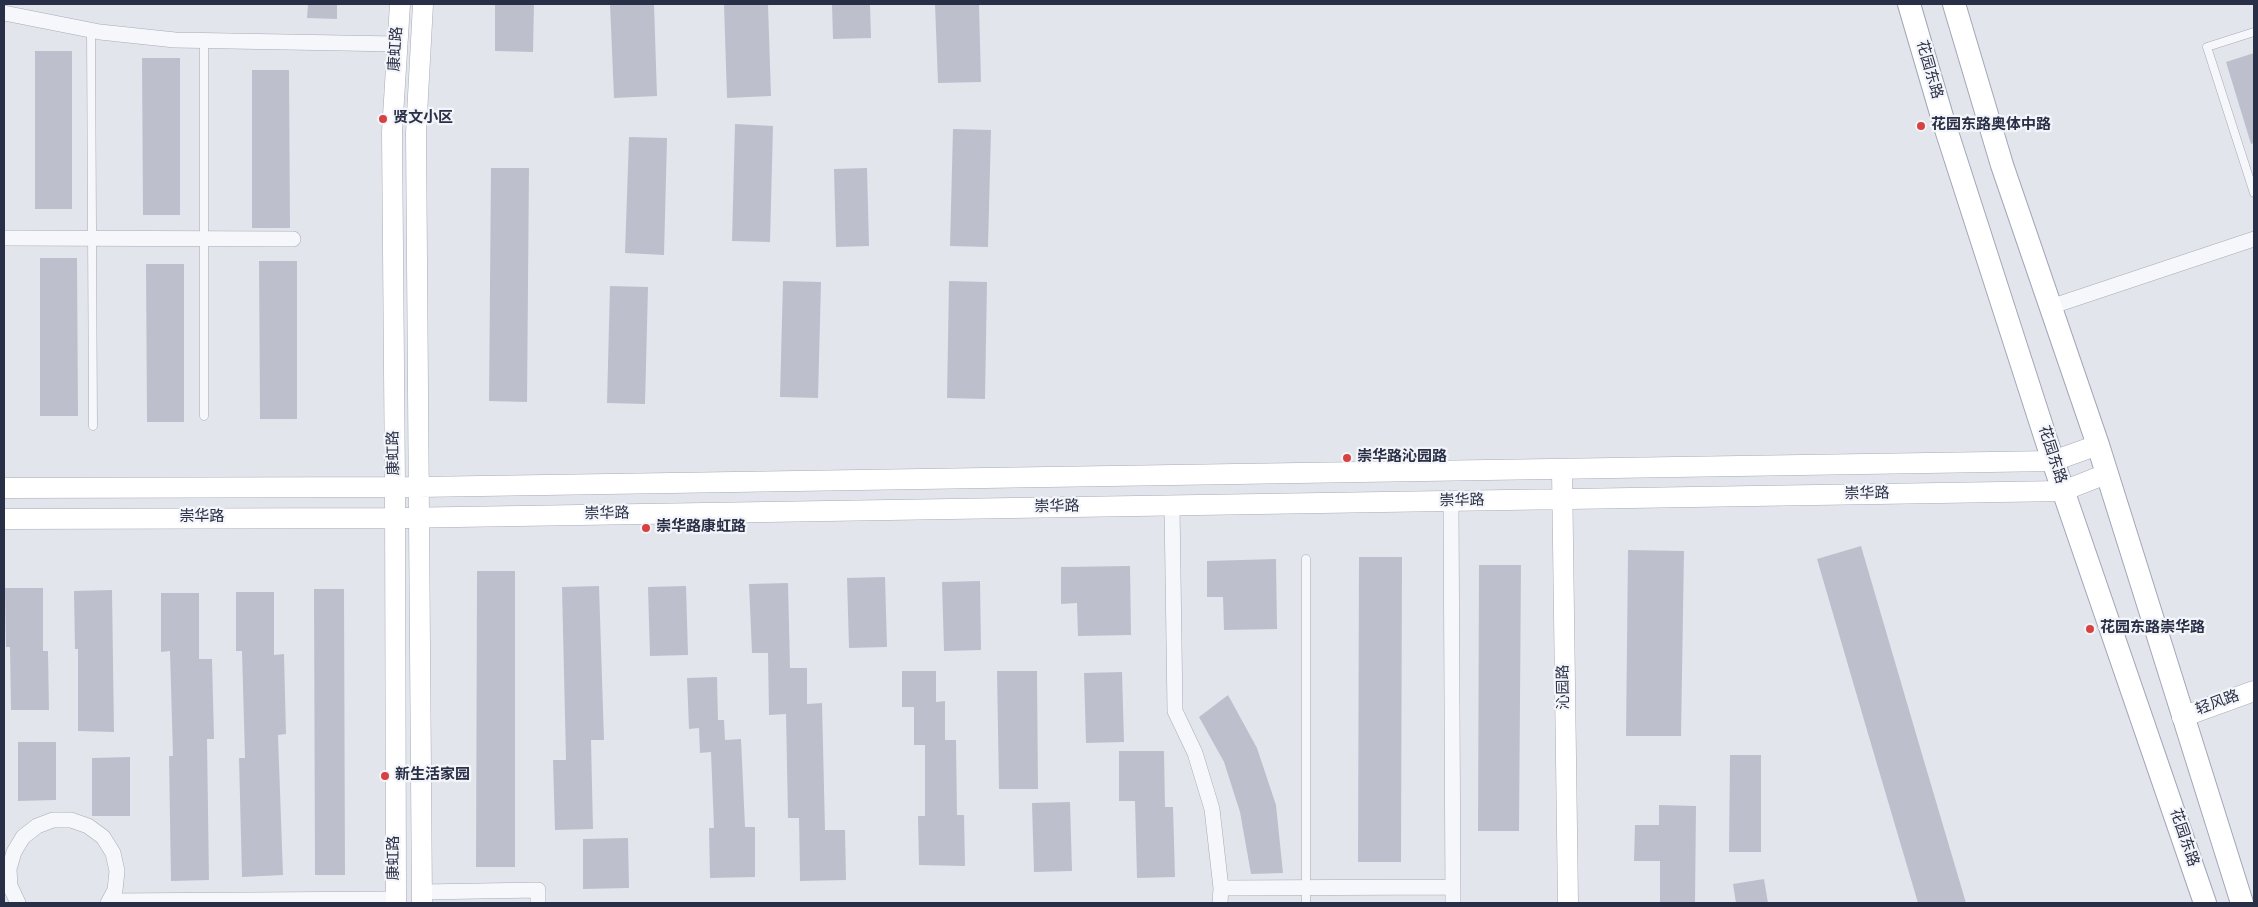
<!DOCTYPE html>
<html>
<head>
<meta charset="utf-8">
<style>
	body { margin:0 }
	#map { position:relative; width:2258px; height:907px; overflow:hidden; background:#e3e5ec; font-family:Overpass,sans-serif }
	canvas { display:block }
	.frame { position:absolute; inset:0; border:5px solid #292f46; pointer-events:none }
</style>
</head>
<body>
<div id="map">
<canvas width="2258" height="907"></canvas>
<div class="frame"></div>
</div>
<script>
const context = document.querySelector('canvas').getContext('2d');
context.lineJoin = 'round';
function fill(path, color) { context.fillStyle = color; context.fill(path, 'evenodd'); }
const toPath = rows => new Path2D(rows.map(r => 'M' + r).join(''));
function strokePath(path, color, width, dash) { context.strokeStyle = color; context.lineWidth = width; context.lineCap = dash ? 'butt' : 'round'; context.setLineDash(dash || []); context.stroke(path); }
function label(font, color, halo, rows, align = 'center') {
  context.font = font + ' Overpass,"Noto Sans SC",sans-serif'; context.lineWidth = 4.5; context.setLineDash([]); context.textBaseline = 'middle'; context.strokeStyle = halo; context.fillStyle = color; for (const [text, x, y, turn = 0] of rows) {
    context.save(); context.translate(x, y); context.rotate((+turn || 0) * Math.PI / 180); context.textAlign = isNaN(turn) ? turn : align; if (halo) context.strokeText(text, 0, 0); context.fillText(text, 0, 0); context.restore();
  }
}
fill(toPath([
	[308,4,337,4,337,19,307,18],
	[495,4,534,4,533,52,495,51],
	[610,4,654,4,657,96,614,98],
	[724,4,768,4,771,96,727,98],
	[832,4,870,4,871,38,833,39],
	[935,4,979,4,981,82,938,83],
	[35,51,72,51,72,209,35,209],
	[2254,53,2254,143,2251,144,2226,62],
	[142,58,180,58,180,215,143,215],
	[252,70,289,70,290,228,252,228],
	[735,124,773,126,770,242,732,241],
	[953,129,991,130,988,247,950,246],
	[629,137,667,138,664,255,625,253],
	[491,168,529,168,527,402,489,401],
	[867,168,869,246,836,247,834,169],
	[40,258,77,258,78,416,40,416],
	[259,261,297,261,297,419,260,419],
	[146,264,184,264,184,422,147,422],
	[783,281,821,282,818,398,780,397],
	[949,281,987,282,985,399,947,398],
	[610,286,648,287,645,404,607,403],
	[1861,546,1919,744,1966,903,1918,903,1869,737,1817,559],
	[1628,550,1684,551,1681,736,1626,736],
	[1359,557,1402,557,1401,862,1358,862],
	[1276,559,1277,629,1224,630,1223,597,1207,597,1207,561],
	[1479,565,1521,565,1519,831,1478,831],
	[1130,566,1131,635,1078,636,1077,603,1061,604,1061,567],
	[477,571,515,571,515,867,476,867],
	[885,577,887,647,849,648,847,578],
	[980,581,981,650,944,651,942,582],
	[788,583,790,668,807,668,807,704,822,703,825,830,845,830,846,880,800,881,799,818,788,818,786,714,769,715,768,653,752,653,749,584],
	[599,586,604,740,591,740,593,829,555,830,553,760,566,760,562,587],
	[686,586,688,655,650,656,648,587],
	[5,588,43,588,43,651,48,651,49,710,11,710,10,647,6,647],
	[314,589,344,589,345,875,315,875],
	[112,590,114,732,78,731,78,649,75,649,74,591],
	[236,592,274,592,274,655,284,654,286,734,278,735,283,875,242,877,239,758,245,758,242,651,236,651],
	[161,593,199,593,199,659,212,659,214,739,207,739,209,880,171,881,169,756,173,756,170,651,161,652],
	[902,671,936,671,936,702,945,701,945,740,956,740,957,815,964,815,965,866,919,865,918,816,925,816,925,745,914,745,914,707,902,707],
	[997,671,1037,671,1038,789,999,789],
	[1122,672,1124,742,1086,743,1084,673],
	[717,677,718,720,724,720,725,740,741,739,745,827,755,827,755,877,710,878,709,828,714,828,711,752,700,753,699,728,689,729,687,678],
	[1228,695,1257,748,1276,805,1283,873,1251,874,1240,812,1224,762,1199,717],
	[18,742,56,742,56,800,18,801],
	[1119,751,1164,751,1165,807,1173,807,1175,877,1137,878,1135,801,1119,801],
	[1730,755,1761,755,1761,852,1729,852],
	[130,757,130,816,92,816,92,758],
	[1070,802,1072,871,1034,872,1032,803],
	[1659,805,1696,806,1695,903,1660,903,1660,861,1634,861,1635,825,1659,825],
	[628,838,629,888,583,889,583,839],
	[1764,879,1768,903,1736,903,1733,884]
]), '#bdc0cc');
const lane = toPath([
	[91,31,93,426],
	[2254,32,2207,47,2254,193],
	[204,40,204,416],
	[1306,559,1306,903]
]);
const street = toPath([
	[4,13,100,32,175,40,397,44],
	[4,238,293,239],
	[2050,307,2254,239],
	[1451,502,1453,903],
	[1172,506,1175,711,1195,753,1212,809,1221,888,1220,903],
	[1221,888,1453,887],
	[422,892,538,890,538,903],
	[109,901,396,899],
	[18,903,10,886,9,869,14,852,23,837,37,826,53,820,71,820,88,826,103,837,113,853,117,871,115,890,108,903]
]);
const secondary = toPath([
	[1562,470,1568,903],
	[4,488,419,487,2053,461,2098,445],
	[4,519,395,518,2063,491,2106,474],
	[2182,717,2254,691],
	[396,903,395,487,392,132,400,4],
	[422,903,416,133,423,4]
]);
const primary = toPath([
	[1909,4,1943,120,2053,461,2205,903],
	[1954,4,2002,165,2098,445,2242,903]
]);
strokePath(lane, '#a7abb7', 9);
strokePath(street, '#a7abb7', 16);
strokePath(secondary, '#a7abb7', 21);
strokePath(primary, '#a1a7b9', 24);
strokePath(lane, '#f6f7fa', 8);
strokePath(street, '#f6f7fa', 15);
strokePath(secondary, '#fff', 20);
strokePath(primary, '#fff', 22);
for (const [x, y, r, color] of [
	[383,119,5,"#d84142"],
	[1921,126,5,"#d84142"],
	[1347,458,5,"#d84142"],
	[646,528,5,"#d84142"],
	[2090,629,5,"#d84142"],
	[385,776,5,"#d84142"]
]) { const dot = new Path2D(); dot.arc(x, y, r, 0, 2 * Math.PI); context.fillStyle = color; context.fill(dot); strokePath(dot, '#f3f5f9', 2); }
label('15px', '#292f46', '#f3f5f9', [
	["康虹路",397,49,-86],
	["花园东路",1928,70,74],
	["康虹路",395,453,-91],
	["花园东路",2051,455,72],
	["崇华路",1867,495,-1],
	["崇华路",1462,502,-1],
	["崇华路",1057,508,-1],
	["崇华路",607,515,-1],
	["崇华路",202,518],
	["沁园路",1565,687,-91],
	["轻风路",2218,704,-20],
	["花园东路",2183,838,71],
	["康虹路",395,858,-90]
]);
label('bold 15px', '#292f46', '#f3f5f9', [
	["贤文小区",393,119],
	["花园东路奥体中路",1931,126],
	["崇华路沁园路",1357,458],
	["崇华路康虹路",656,528],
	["花园东路崇华路",2100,629],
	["新生活家园",395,776]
], 'left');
</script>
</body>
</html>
